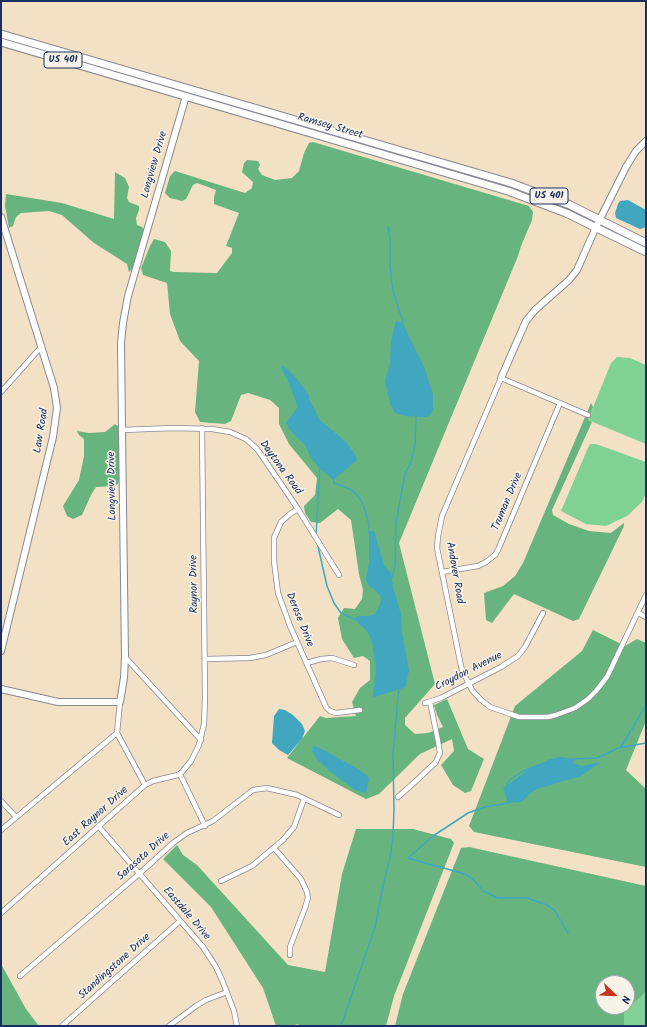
<!DOCTYPE html>
<html>
<head>
<meta charset="utf-8">
<style>
	body { margin:0 }
	#map { position:relative; width:647px; height:1027px; overflow:hidden; background:#f3e1c6; font-family:Kalam,sans-serif }
	canvas { display:block }
	.frame { position:absolute; inset:0; border:2px solid #1b2f5e; pointer-events:none }
	.north { position:absolute; left:595px; top:975px; width:40px; height:40px; box-sizing:border-box; background:#f7f3e8; border:1px solid #9fa5b1; border-radius:50%; rotate:113deg; font-size:11px; font-weight:700; line-height:16px; text-align:center; color:#1b2f5e }
	.north::after { content:''; display:block; margin:auto; width:14px; height:18px; background:#c8321e; clip-path:polygon(50% 0,100% 100%,50% 72%,0 100%) }
</style>
</head>
<body>
<div id="map">
<canvas width="647" height="1027"></canvas>
<div class="frame"></div>
<div class="north">N</div>
</div>
<script>
const context = document.querySelector('canvas').getContext('2d');
context.lineJoin = 'round';
function fill(path, color) { context.fillStyle = color; context.fill(path, 'evenodd'); }
const toPath = rows => new Path2D(rows.map(r => 'M' + r).join(''));
function strokePath(path, color, width, dash) { context.strokeStyle = color; context.lineWidth = width; context.lineCap = dash ? 'butt' : 'round'; context.setLineDash(dash || []); context.stroke(path); }
function label(font, color, halo, rows, align = 'center') {
  context.font = font + ' Kalam,sans-serif'; context.lineWidth = 3; context.setLineDash([]); context.textBaseline = 'middle'; context.strokeStyle = halo; context.fillStyle = color; for (const [text, x, y, turn = 0] of rows) {
    context.save(); context.translate(x, y); context.rotate((+turn || 0) * Math.PI / 180); context.textAlign = isNaN(turn) ? turn : align; if (halo) context.strokeText(text, 0, 0); context.fillText(text, 0, 0); context.restore();
  }
}
fill(toPath([
	[617,357,630,358,646,365,646,444,588,420,611,363],
	[590,444,596,444,646,462,646,493,642,502,627,516,606,526,586,524,561,511,587,450],
	[646,992,646,1021,645,1026,624,1026,624,1012]
]), '#7fd294');
fill(toPath([
	[313,142,529,206,533,212,532,220,521,246,518,256,399,543,435,684,405,718,405,725,415,734,428,733,443,727,437,715,434,705,447,699,468,749,484,759,471,791,465,793,453,785,441,765,454,751,452,739,420,754,379,794,366,799,287,758,320,716,326,718,356,716,352,702,360,688,370,680,370,661,363,656,354,658,342,639,338,618,344,608,355,609,362,599,363,590,359,574,351,520,338,509,320,523,311,522,305,513,304,506,315,495,317,478,289,444,279,424,279,408,270,400,248,393,241,395,231,421,225,424,200,422,195,412,199,361,180,341,170,314,167,283,143,275,141,268,150,246,154,239,165,242,171,251,170,271,174,272,217,273,232,253,232,248,226,246,239,213,214,204,214,197,216,190,197,183,193,185,186,199,182,201,170,198,165,193,170,176,175,171,245,193,252,188,253,182,242,172,244,163,247,160,258,161,260,165,258,169,262,175,275,180,292,178,299,171,304,153,309,143],
	[115,172,125,178,129,187,127,198,129,202,139,206,139,210,136,218,137,225,142,227,145,231,135,262,132,269,129,272,127,264,94,243,62,215,49,211,21,213,16,217,13,226,9,228,5,206,6,194,62,203,114,219],
	[591,403,593,407,588,420,592,422,552,510,553,515,569,524,589,531,611,533,624,523,624,526,579,619,573,621,514,594,492,623,486,620,484,593,503,586,515,576,523,563],
	[115,424,119,427,120,476,118,484,115,486,96,487,91,495,82,515,73,519,67,516,63,506,79,480,84,456,84,439,79,435,77,431,89,433,105,432],
	[593,630,625,646,637,639,646,643,646,721,626,770,646,789,646,867,474,832,469,826,515,706,582,651],
	[356,829,413,829,451,839,454,843,394,996,386,1026,300,1026,298,1024,291,1026,276,1026,263,988,211,907,163,859,177,845,183,855,197,865,288,965,325,972,342,874],
	[469,847,646,886,646,992,624,1012,624,1026,395,1026,403,994,461,848],
	[603,983,627,983,627,1007,603,1007],
	[1,964,26,1009,39,1026,1,1026]
]), '#67b47e');
fill(toPath([
	[628,200,646,210,646,226,644,228,640,229,616,218,615,213,618,204,620,201],
	[396,321,403,324,424,367,433,394,433,409,431,415,427,417,405,416,395,413,390,404,385,381,390,363,391,341],
	[282,366,287,369,297,379,309,395,309,399,320,420,346,442,356,456,357,460,355,462,334,479,332,479,320,469,311,458,305,445,296,437,288,427,286,423,297,408,296,402,288,381,282,370],
	[371,531,373,531,375,534,384,565,391,573,393,587,401,614,402,633,409,670,406,686,403,688,374,697,373,696,376,669,372,641,367,631,355,620,355,618,358,616,369,616,375,614,381,601,381,597,376,591,369,586,366,579,369,563,369,533],
	[279,709,285,710,293,715,302,724,305,731,302,739,288,755,279,750,272,743,274,716],
	[313,746,318,747,358,769,366,775,369,778,366,793,355,790,328,770,316,758,312,751],
	[560,757,575,759,573,763,581,766,601,762,581,776,537,789,528,795,522,802,508,803,503,788,528,770,550,759]
]), '#41a7c1');
strokePath(toPath([
	[388,226,390,241,390,266,393,291,402,319,403,324,402,325],
	[334,477,334,483,352,490,360,499,364,507,369,524,369,533,371,533],
	[316,535,320,468],
	[317,542,327,586,334,603,341,613,356,620],
	[391,577,392,577,395,565,396,523,405,473,411,463,415,444,416,417,417,416],
	[621,747,646,705],
	[573,759,597,758,618,748,646,743],
	[507,786,507,783,510,780,523,771,544,763],
	[408,858,433,836,468,813,485,807,508,803,508,802],
	[408,858,465,874,473,879,483,891,498,898,527,898,547,905,554,910,568,933],
	[341,1026,375,927,384,881,390,859,393,835,394,810,393,752,399,688]
]), '#41a7c1', 1.5);
const street = toPath([
	[1,392,42,346],
	[588,415,501,378,442,516,438,536,437,548,460,661,462,670,472,690,481,700,490,707,519,717,548,717,556,715,575,708,588,699,596,691,607,677,646,595],
	[122,430,174,428,212,429,230,432,246,439,257,449,262,456,298,509,339,575],
	[298,509,290,514,281,522,274,538,274,561,278,593,290,626,326,707,330,711,336,713,360,710],
	[442,572,478,566,486,562,495,555,498,550,560,403],
	[638,613,646,617],
	[125,657,201,740],
	[205,659,250,658,266,655,297,642],
	[307,663,321,659,332,658,354,665],
	[425,703,441,698,501,667,518,656,525,647,543,613],
	[117,733,145,785],
	[180,774,205,826],
	[398,797,417,780,436,762,438,757,440,753,438,741,430,702],
	[1,801,16,817],
	[99,827,203,947,216,967,222,980,234,1011,237,1026],
	[1,830,117,733,120,702],
	[274,848,301,879,307,892,308,898,305,908,290,947,290,955],
	[221,881,252,866,283,840,294,827,304,799],
	[1,913,145,785,153,781,178,775,182,772,191,761,199,745,204,724,205,698,202,428],
	[20,976,139,874,173,843,187,833,213,821,253,790,267,788,297,795,339,815],
	[62,1026,180,921],
	[169,1026,196,1006,206,1000,227,992]
]);
const secondary = toPath([
	[1,217,54,388,57,408,53,437,1,651],
	[501,378,526,321,535,310,569,280,577,270,596,227,626,167,636,151,646,141],
	[1,689,58,702,120,702,124,678,125,657,122,430,121,343,123,323,128,296,186,96]
]);
const primary = toPath([
	[1,34,511,183,570,205,646,243],
	[1,42,508,191,566,213,646,252]
]);
strokePath(street, '#878892', 6);
strokePath(secondary, '#878892', 8);
strokePath(primary, '#878892', 9);
strokePath(street, '#fff', 4.5);
strokePath(secondary, '#fff', 6);
strokePath(primary, '#fff', 7);
for (const [x, y, w] of [
	[63,60,38],
	[549,196,38]
]) { const box = new Path2D(); box.roundRect(x - w / 2, y - 8, w, 16, 3); context.fillStyle = '#f7f3e8'; context.fill(box); strokePath(box, '#1b2f5e', 1); }
label('bold 10px', '#1b2f5e', null, [
	["US 401",63,60],
	["US 401",549,196]
]);
label('11px', '#1b2f5e', '#f7f3e8', [
	["Ramsey Street",330,127,16],
	["Longview Drive",155,165,-74],
	["Law Road",42,431,-81],
	["Daytona Road",280,468,54],
	["Longview Drive",113,486,-91],
	["Truman Drive",508,502,-67],
	["Andover Road",454,573,80],
	["Raynor Drive",195,584,-91],
	["Derose Drive",299,620,68],
	["Croydon Avenue",469,672,-27],
	["East Raynor Drive",96,817,-42],
	["Sarasota Drive",144,857,-42],
	["Eastdale Drive",186,914,49],
	["Standingstone Drive",115,967,-42]
]);
</script>
</body>
</html>
